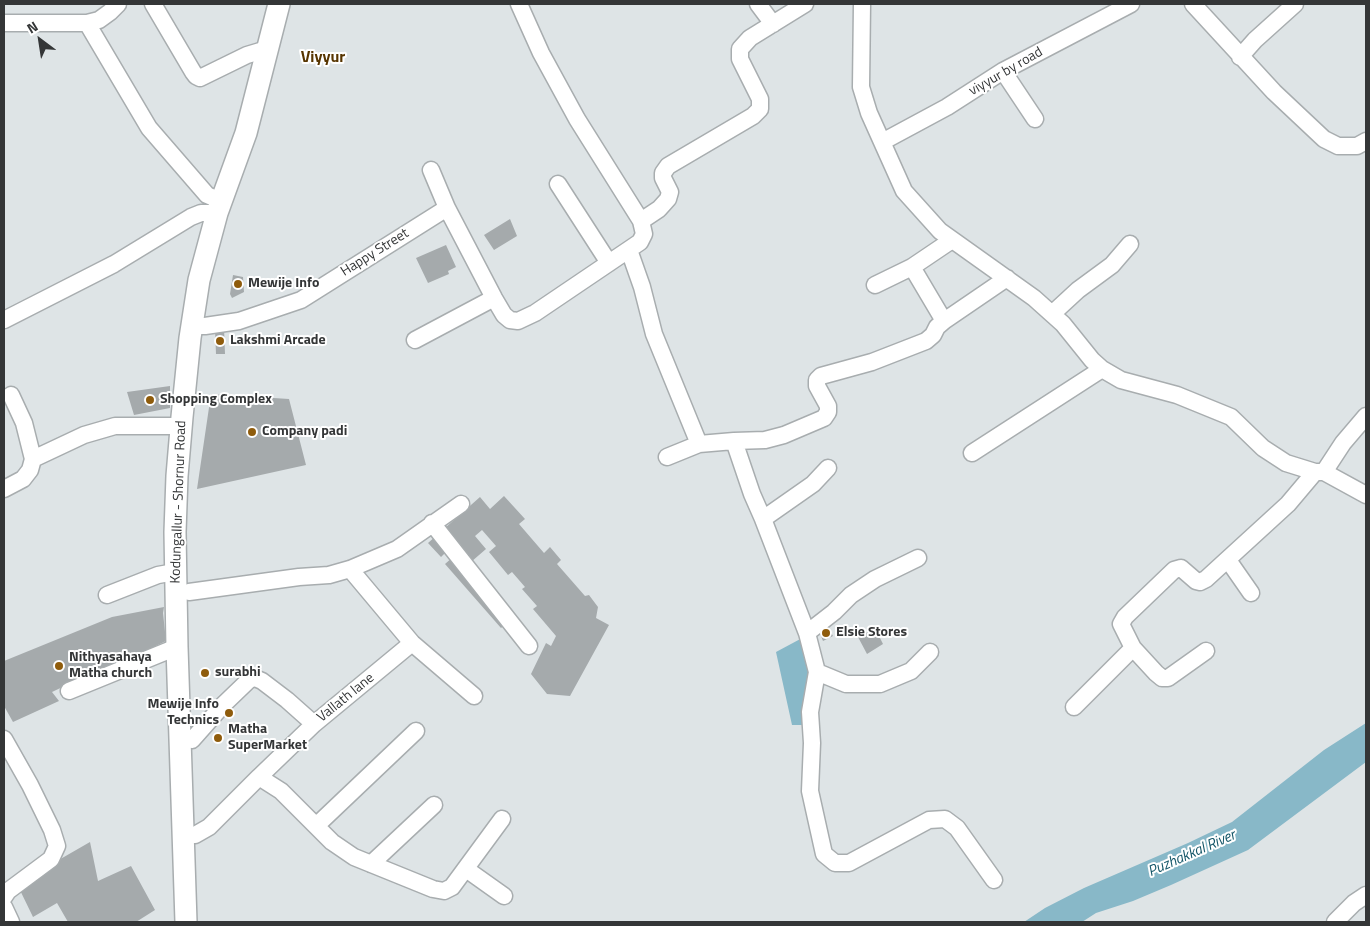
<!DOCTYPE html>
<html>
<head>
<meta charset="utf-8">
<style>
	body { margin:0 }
	#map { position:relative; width:1370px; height:926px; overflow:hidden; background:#dee4e6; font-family:"Titillium Web",sans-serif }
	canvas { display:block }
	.frame { position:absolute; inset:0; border:5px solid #343637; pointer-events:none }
	.north { position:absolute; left:15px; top:15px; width:50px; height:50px; -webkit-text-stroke:4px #fff; paint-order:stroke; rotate:329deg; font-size:14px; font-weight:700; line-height:20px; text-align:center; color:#343637 }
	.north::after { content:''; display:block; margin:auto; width:18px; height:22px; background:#343637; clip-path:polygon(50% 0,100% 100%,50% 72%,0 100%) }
</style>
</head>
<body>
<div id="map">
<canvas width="1370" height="926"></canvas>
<div class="frame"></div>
<div class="north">N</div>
</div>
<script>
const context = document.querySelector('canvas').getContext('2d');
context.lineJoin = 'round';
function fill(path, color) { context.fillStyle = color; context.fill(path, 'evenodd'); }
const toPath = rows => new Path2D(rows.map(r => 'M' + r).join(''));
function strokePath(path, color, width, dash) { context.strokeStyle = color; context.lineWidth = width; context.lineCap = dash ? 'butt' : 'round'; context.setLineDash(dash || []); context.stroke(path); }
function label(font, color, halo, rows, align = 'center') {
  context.font = font + ' "Titillium Web",sans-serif'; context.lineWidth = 4; context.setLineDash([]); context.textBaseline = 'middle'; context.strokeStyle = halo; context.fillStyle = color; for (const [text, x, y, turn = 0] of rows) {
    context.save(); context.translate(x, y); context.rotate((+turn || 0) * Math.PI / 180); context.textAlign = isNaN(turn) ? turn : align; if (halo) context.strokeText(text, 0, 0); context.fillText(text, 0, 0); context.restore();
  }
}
fill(toPath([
	[804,637,813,671,807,725,792,725,776,652],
	[1366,723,1366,762,1248,850,1171,885,1133,901,1096,913,1082,922,1024,922,1045,908,1084,888,1188,843,1232,822,1324,750]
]), '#88b8c8');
fill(toPath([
	[510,219,517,236,494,250,484,235],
	[446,245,456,267,448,271,449,274,428,283,416,258],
	[233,275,243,277,244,292,232,298,230,294],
	[224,328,225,354,216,354,215,329],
	[170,386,170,408,134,415,127,392],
	[211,394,289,399,306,465,197,489],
	[504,496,525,519,519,524,544,553,550,547,561,560,557,564,585,596,589,595,598,607,596,618,609,625,570,696,547,694,531,674,546,643,551,646,556,636,533,609,537,606,522,589,525,587,512,572,508,575,489,552,496,546,482,530,475,536,486,549,471,562,509,621,501,628,445,564,453,557,447,551,441,557,428,543,480,497,490,509],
	[164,607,163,613,166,641,104,671,73,682,52,692,59,701,13,722,4,706,4,661,112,617],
	[828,627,833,636,823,641,819,631],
	[875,628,883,644,867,654,858,637],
	[90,842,98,881,131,866,155,910,136,922,68,922,57,903,33,917,17,884]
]), '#a5aaac');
const minor = toPath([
	[153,4,193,72,196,76,200,78,247,55,267,49],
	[758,4,773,24],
	[862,4,861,87,869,113,904,191,940,231,1034,298,1063,324,1092,360,1102,369,1121,380,1177,395,1231,417,1263,448,1286,463,1315,472,1324,472,1366,495],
	[1193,4,1274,92,1324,139,1338,146,1357,146,1366,141],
	[4,23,87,23,99,20,110,12,118,4],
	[87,23,149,128,207,195,221,201],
	[1240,57,1255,40,1295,4],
	[1003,71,1035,119],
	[882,142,947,107,1003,71,1131,4],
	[558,184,609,263],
	[447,208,494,298,504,315,510,320,518,321,535,313,640,242,644,234,641,221,577,119,541,53,519,4],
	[641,221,659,209,668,199,670,192,663,178,663,173,668,166,753,116,760,109,760,99,740,59,740,49,750,38,805,4],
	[629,250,642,287,654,334,699,444],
	[912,267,944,321],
	[875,285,912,267,952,240],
	[1052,314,1078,290,1112,265,1130,244],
	[4,320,114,264,191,217,201,213,217,213],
	[192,326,205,326,239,321,301,300,447,208,431,170],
	[415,340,494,298],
	[11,395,24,423,33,459],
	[734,441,752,494,763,519],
	[972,453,1102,369],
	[667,457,699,444,734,441,765,440,784,435,824,418,828,412,828,406,817,386,817,380,821,376,872,362,926,341,933,335,937,327,944,321,1007,278],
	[828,468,813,484,763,519,807,633,817,672,810,712,812,743,810,791,824,854,835,863,849,863,929,820,945,819,957,828,994,880],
	[1324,472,1343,443,1366,416],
	[4,489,23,479,30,470,33,459,84,435,115,426,181,426],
	[432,523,529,646],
	[1228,560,1251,593],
	[350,569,412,643,474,696],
	[189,592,299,577,329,575,350,569,397,549,461,504],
	[107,595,158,575,175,572],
	[807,633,834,612,851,595,875,579,918,558],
	[1133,648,1121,624,1125,617,1174,570,1181,568,1196,581,1200,582,1206,579,1288,504,1315,472],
	[817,672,846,684,880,684,911,671,930,652],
	[69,691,177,647],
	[1074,707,1133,648,1156,673,1162,678,1168,678,1206,651],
	[4,739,30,785,52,830,57,846,51,859,8,891,4,897],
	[192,740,223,705,249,680,255,678,262,681,287,700,314,724,412,643],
	[259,777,314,724],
	[316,826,416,731],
	[195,835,209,827,259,777,281,791,332,842,354,857,433,889,444,891,452,887,502,819],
	[371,864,434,805],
	[466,869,504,896],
	[4,907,11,922],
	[1335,922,1354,903,1366,895]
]);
const major = toPath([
	[186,922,177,647,175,532,177,476,182,417,190,338,199,280,217,213,246,133,279,4]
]);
strokePath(minor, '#a8adaf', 19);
strokePath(major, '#a8adaf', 24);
strokePath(minor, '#fff', 16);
strokePath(major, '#fff', 21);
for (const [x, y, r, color] of [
	[238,284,5,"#8f5c0c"],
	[220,341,5,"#8f5c0c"],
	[150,400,5,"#8f5c0c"],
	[252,432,5,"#8f5c0c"],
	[826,633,5,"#8f5c0c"],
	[59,666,5,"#8f5c0c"],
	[205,673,5,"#8f5c0c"],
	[229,713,5,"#8f5c0c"],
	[218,738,5,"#8f5c0c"]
]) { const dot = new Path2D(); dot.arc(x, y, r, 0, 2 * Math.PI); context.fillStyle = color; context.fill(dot); strokePath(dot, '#fff', 2); }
label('14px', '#343637', '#fff', [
	["viyyur by road",1006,72,-30],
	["Happy Street",375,253,-32],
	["Kodungallur - Shornur Road",179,502,-88],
	["Vallath lane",346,698,-39]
]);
label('bold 14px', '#343637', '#fff', [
	["Mewije Info",248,284],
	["Lakshmi Arcade",230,341],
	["Shopping Complex",160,400],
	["Company padi",262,432],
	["Elsie Stores",836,633],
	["Nithyasahaya",69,658],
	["Matha church",69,674],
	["surabhi",215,673],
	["Mewije Info",219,705,"right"],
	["Technics",219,721,"right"],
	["Matha",228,730],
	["SuperMarket",228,746]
], 'left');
label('italic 15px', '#145668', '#fff', [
	["Puzhakkal River",1192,854,-24]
]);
label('bold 16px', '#573500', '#fff', [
	["Viyyur",323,58]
]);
</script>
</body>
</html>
